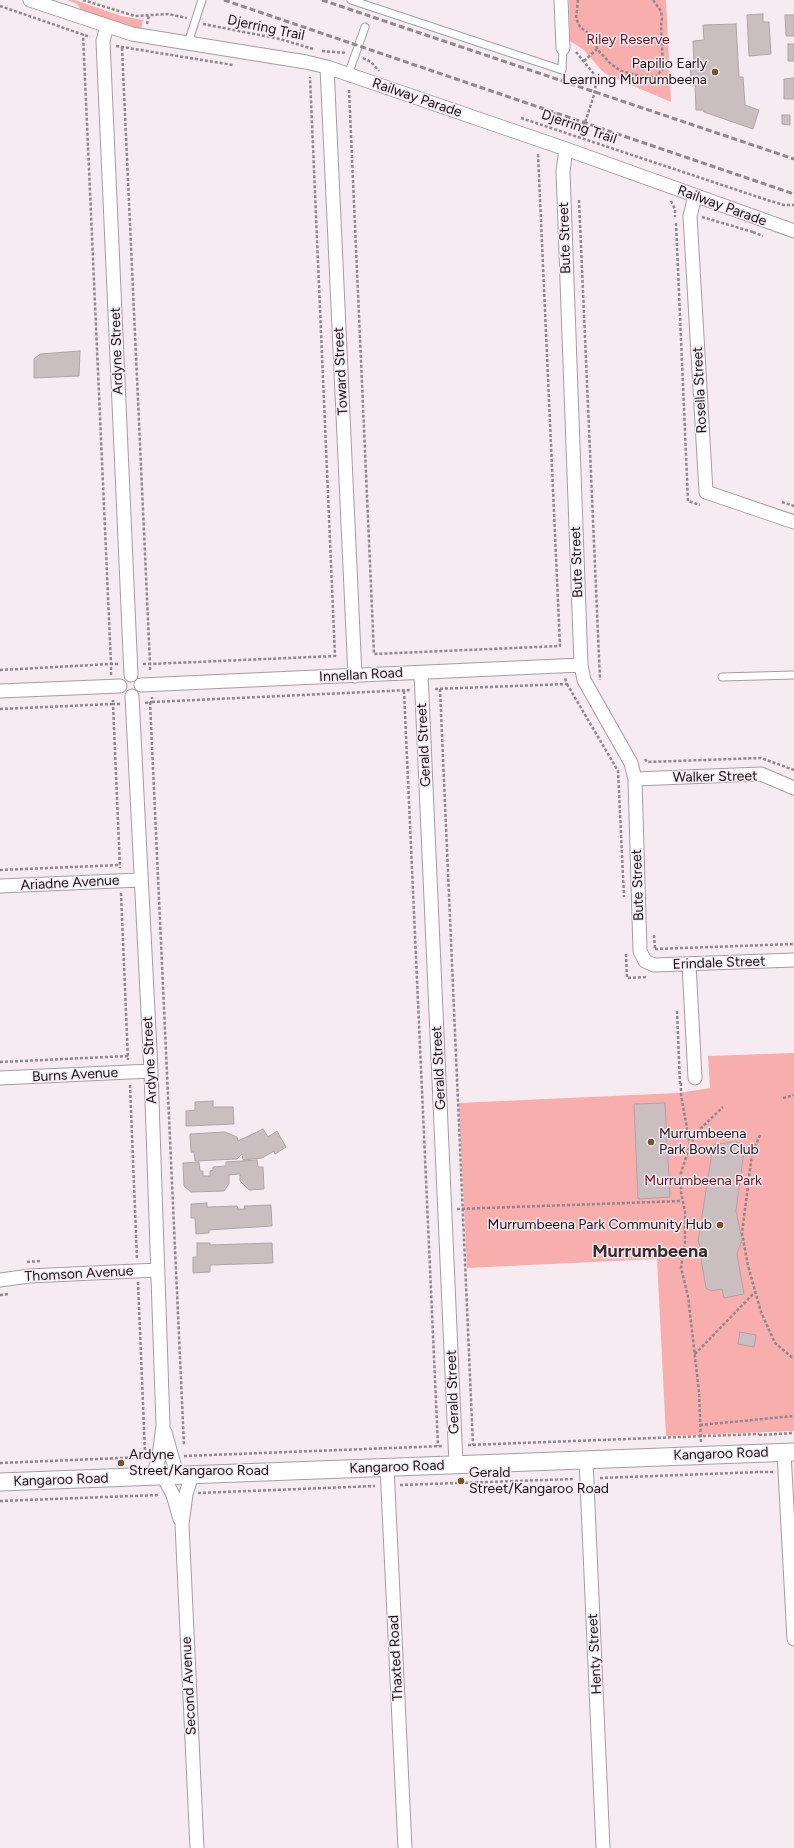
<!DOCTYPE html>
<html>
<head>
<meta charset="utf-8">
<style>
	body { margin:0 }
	canvas { display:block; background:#f6ebf1 }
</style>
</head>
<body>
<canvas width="794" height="1848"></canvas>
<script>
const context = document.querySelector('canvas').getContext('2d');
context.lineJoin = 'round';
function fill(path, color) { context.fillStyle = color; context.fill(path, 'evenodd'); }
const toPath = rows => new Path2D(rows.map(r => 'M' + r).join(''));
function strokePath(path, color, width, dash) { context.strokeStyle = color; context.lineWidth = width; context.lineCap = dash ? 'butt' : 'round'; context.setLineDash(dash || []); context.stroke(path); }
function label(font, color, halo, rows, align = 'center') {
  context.font = font + ' Figtree,sans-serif'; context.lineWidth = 3; context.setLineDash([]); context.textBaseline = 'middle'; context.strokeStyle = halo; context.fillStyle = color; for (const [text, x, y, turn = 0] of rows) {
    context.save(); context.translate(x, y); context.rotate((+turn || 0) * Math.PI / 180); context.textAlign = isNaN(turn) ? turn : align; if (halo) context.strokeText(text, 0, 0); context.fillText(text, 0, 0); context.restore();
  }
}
fill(toPath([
	[67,0,75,0,121,16,143,20,141,29,128,26,81,10,77,4],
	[569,0,666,0,671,102,608,75,602,71,584,50,570,41],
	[794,1053,794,1431,666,1436,657,1259,467,1268,459,1103,678,1093,710,1088,708,1056]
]), '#f8aead');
const building = toPath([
	[763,14,763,22,769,22,771,54,749,56,747,15,763,14],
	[785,15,794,15,794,36,786,36,785,15],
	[736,24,739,77,743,77,745,105,759,110,753,129,704,112,703,110,696,110,695,85,692,86,690,67,694,67,693,41,704,40,703,25,736,24],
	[788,44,794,44,794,61,788,61,788,44],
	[794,78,794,99,784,99,784,79,794,78],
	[782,115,790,115,790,125,782,124,782,115],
	[80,351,79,376,34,378,34,359,40,354,80,351],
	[213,1101,213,1107,233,1107,234,1124,186,1126,186,1111,195,1110,195,1102,213,1101],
	[665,1103,670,1197,638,1199,634,1104,665,1103],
	[263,1129,268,1137,277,1131,286,1147,275,1154,274,1151,262,1158,243,1160,242,1154,237,1159,195,1161,194,1152,191,1152,190,1134,225,1132,237,1137,238,1141,263,1129],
	[737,1142,743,1144,744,1150,736,1211,742,1240,737,1254,744,1294,724,1298,722,1289,711,1291,706,1288,701,1259,701,1249,698,1241,713,1146,715,1144,737,1142],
	[257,1160,258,1167,263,1167,264,1189,249,1190,240,1181,240,1174,229,1175,229,1184,224,1191,191,1192,184,1186,183,1163,199,1162,200,1171,203,1171,203,1176,210,1176,210,1171,213,1170,213,1167,226,1166,226,1162,257,1160],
	[207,1203,207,1207,237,1206,238,1209,245,1209,244,1206,271,1205,272,1226,209,1230,209,1233,196,1234,195,1218,191,1218,191,1204,207,1203],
	[197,1243,210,1243,210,1245,272,1243,273,1263,210,1265,210,1272,193,1273,193,1257,197,1257,197,1243],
	[740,1332,756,1335,754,1347,738,1344,740,1332]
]);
fill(building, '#cabec1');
strokePath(building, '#b0a4a7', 1);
const service = toPath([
	[351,0,562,70,563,48],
	[188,43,202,0],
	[348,75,365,27],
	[722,677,794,675]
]);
const minor = toPath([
	[30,0,132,34,306,62,327,67,566,149,794,231],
	[561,0,563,48],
	[107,26,103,41,131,675],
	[327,67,355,676],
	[566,149,563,171,581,665,584,680,631,763,635,779,640,951,645,961,654,965,794,960],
	[695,196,690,216,706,492,794,522],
	[421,673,456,1464],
	[141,685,581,665],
	[0,691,120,686],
	[132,696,151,1071,163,1425,159,1457,153,1476],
	[635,779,761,774,794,788],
	[0,886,140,880],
	[689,964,695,1078],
	[0,1078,151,1071],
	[0,1280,29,1276,158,1270],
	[165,1432,177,1475],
	[784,1452,794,1639],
	[586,1460,603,1848],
	[387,1467,405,1848],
	[192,1475,186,1494,182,1524,197,1848],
	[163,1476,173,1495,180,1519]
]);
const tertiary = toPath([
	[0,1482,794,1452]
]);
strokePath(service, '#a69ca2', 9);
strokePath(minor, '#a69ca2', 15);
strokePath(tertiary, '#a69ca2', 19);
strokePath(toPath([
	[83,0,135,16,168,14,187,18],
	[578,0,576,18,580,27,595,38,597,49,611,64,621,71,640,76,655,77,663,69,661,26,662,18,661,11,653,0],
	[0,6,90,37],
	[147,24,149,15],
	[203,24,280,39,313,49],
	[116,46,233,65],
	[122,48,150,664,335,656,310,77],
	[322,51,347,53],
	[576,52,594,74,596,83,594,95,580,138],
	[363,58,371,62,379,71],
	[584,61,597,49],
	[349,90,374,654,560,646,538,154],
	[521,118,764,199,784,205,794,205],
	[579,200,600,680],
	[671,201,675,209,675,217],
	[702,217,753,232,754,231],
	[676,223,688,501,700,505],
	[753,232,763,236],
	[782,502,794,506],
	[143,664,150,664,150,672],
	[0,670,111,664,83,34],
	[111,675,111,664,118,664],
	[567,684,618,771,624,897],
	[435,689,567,684,565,678],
	[440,689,473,1445],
	[404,691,438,1446],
	[150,702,184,1445],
	[152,702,410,690],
	[145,703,152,702,152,697],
	[120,704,113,704,120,868],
	[0,709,113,704,113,700],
	[645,759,647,762,761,758,794,770],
	[0,870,120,865],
	[121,893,128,1060],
	[654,935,655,950],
	[655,949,794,944],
	[626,954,627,978,648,977],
	[677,1011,680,1084],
	[0,1062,128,1056],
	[681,1083,681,1095,690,1145],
	[130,1085,137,1259],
	[783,1098,794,1095],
	[760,1135,752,1154,742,1233,748,1266,761,1312,775,1343,794,1359],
	[457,1209,682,1201],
	[27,1262,40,1261],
	[138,1282,145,1453],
	[0,1295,9,1294],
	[695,1354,755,1292],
	[700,1425,794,1416],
	[759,1435,794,1433],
	[701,1442,699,1392,688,1296,681,1268,685,1242,685,1211,681,1192,681,1173,690,1145,698,1131,723,1107],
	[468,1445,759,1434],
	[184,1456,443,1446],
	[0,1463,145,1457],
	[760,1472,773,1472],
	[600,1478,760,1472],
	[400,1485,575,1479],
	[198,1493,375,1486],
	[0,1501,159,1495]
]), '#90888c', 2.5, [3, 2]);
strokePath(service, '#fff', 7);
strokePath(minor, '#fff', 13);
strokePath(tertiary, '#fff', 17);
strokePath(toPath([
	[224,0,794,194],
	[322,0,794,159]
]), '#90888d', 3, [6, 3]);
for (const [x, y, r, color] of [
	[715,72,4,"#735529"],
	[651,1142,4,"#735529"],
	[720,1225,4,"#735529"],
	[121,1463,4,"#735529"],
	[461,1481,4,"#735529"]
]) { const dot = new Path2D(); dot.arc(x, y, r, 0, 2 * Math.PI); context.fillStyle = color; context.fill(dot); strokePath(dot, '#f6ebf1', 1.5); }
label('14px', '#161214', '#f6ebf1', [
	["Djerring Trail",266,28,12],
	["Railway Parade",417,98,19],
	["Djerring Trail",579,127,19],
	["Railway Parade",722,206,20],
	["Bute Street",565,238,-92],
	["Ardyne Street",117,351,-92],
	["Toward Street",341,371,-93],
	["Rosella Street",700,390,-93],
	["Bute Street",577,562,-92],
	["Innellan Road",361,675,-3],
	["Gerald Street",424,745,-93],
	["Walker Street",715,777,-1],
	["Ariadne Avenue",70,883,-3],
	["Bute Street",638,885,-92],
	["Erindale Street",719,963,-2],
	["Ardyne Street",150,1060,-93],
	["Gerald Street",439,1068,-93],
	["Burns Avenue",75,1075,-3],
	["Thomson Avenue",79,1274,-3],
	["Gerald Street",453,1392,-92],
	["Kangaroo Road",721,1454,-2],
	["Kangaroo Road",397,1467,-2],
	["Kangaroo Road",61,1480,-2],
	["Henty Street",595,1654,-93],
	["Thaxted Road",396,1658,-93],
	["Second Avenue",189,1686,-93]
]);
label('14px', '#680a1b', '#f6ebf1', [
	["Riley Reserve",628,40],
	["Murrumbeena Park",703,1181]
]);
label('14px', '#161214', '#f6ebf1', [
	["Papilio Early",707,64,"right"],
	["Learning Murrumbeena",707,80,"right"],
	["Murrumbeena",659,1134],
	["Park Bowls Club",659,1150],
	["Murrumbeena Park Community Hub",712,1225,"right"],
	["Ardyne",129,1455],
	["Street/Kangaroo Road",129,1471],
	["Gerald",469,1473],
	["Street/Kangaroo Road",469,1489]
], 'left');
label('bold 18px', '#352d32', '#f6ebf1', [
	["Murrumbeena",650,1252]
]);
</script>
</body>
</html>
